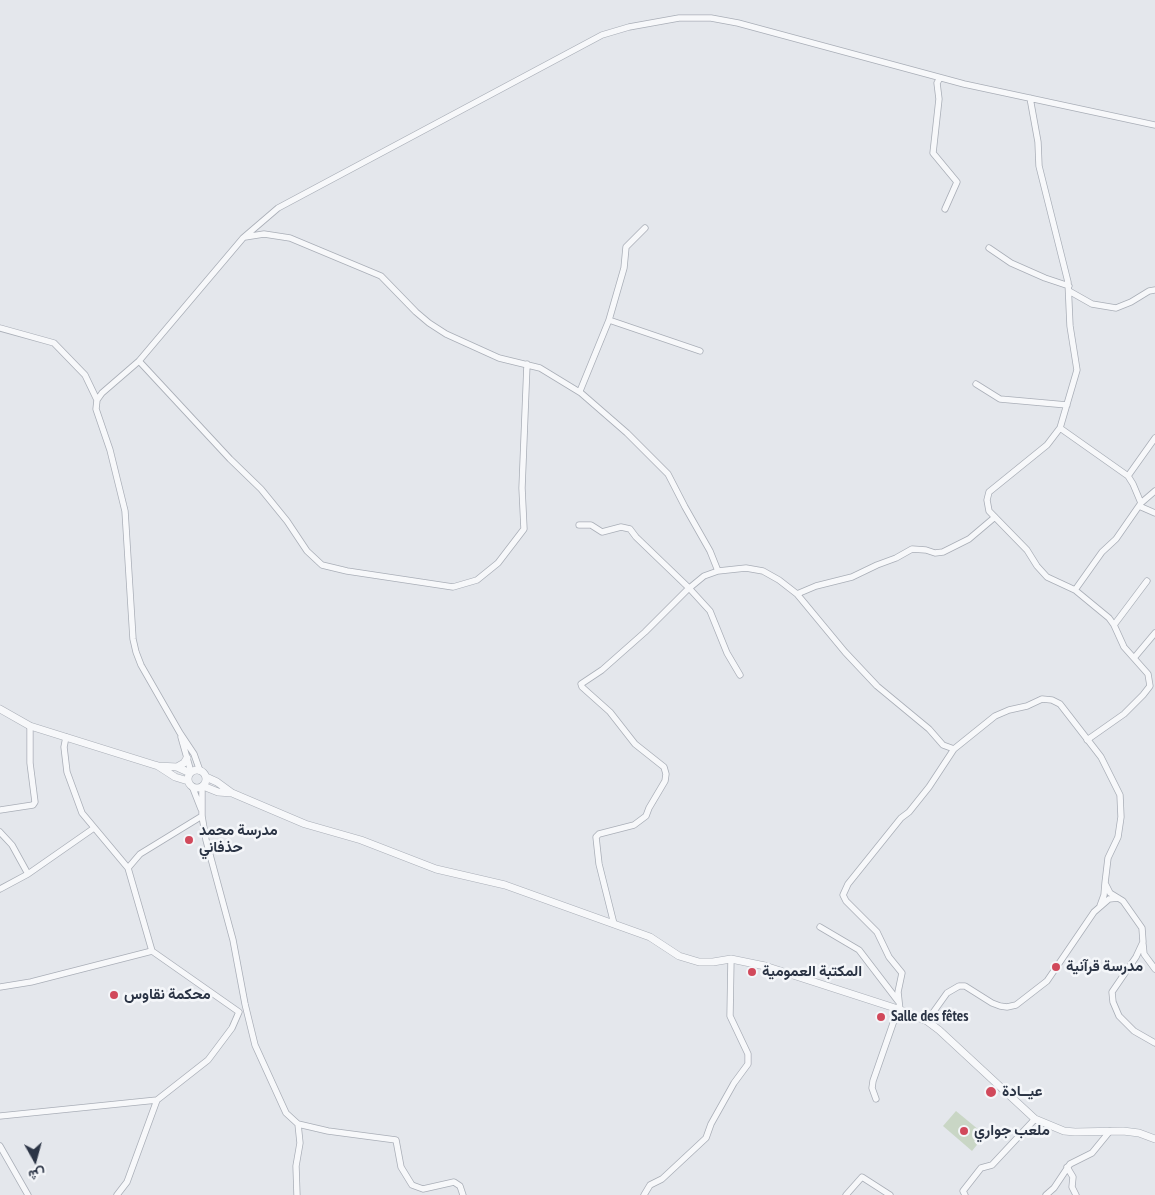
<!DOCTYPE html>
<html>
<head>
<meta charset="utf-8">
<style>
	body { margin:0 }
	#map { position:relative; width:1155px; height:1195px; overflow:hidden; background:#e4e7ec; font-family:"PT Sans Narrow",Vazirmatn,sans-serif }
	canvas { display:block }
	.north { position:absolute; left:10px; top:1135px; width:50px; height:50px; -webkit-text-stroke:4px #f4f6f9; paint-order:stroke; rotate:173deg; font-size:14px; font-weight:700; line-height:20px; text-align:center; color:#2b3445 }
	.north::after { content:''; display:block; margin:auto; width:18px; height:22px; background:#2b3445; clip-path:polygon(50% 0,100% 100%,50% 72%,0 100%) }
</style>
</head>
<body>
<div id="map">
<canvas width="1155" height="1195"></canvas>
<div class="north">ش</div>
</div>
<script>
const context = document.querySelector('canvas').getContext('2d');
context.lineJoin = 'round';
function fill(path, color) { context.fillStyle = color; context.fill(path, 'evenodd'); }
const toPath = rows => new Path2D(rows.map(r => 'M' + r).join(''));
function strokePath(path, color, width, dash) { context.strokeStyle = color; context.lineWidth = width; context.lineCap = dash ? 'butt' : 'round'; context.setLineDash(dash || []); context.stroke(path); }
function label(font, color, halo, rows, align = 'center') {
  context.font = font + ' "PT Sans Narrow",Vazirmatn,sans-serif'; context.lineWidth = 5; context.setLineDash([]); context.textBaseline = 'middle'; context.strokeStyle = halo; context.fillStyle = color; for (const [text, x, y, turn = 0] of rows) {
    context.save(); context.translate(x, y); context.rotate((+turn || 0) * Math.PI / 180); context.textAlign = isNaN(turn) ? turn : align; if (halo) context.strokeText(text, 0, 0); context.fillText(text, 0, 0); context.restore();
  }
}
fill(toPath([
	[956,1111,985,1135,972,1151,943,1126]
]), '#c9d6c5');
const minor = toPath([
	[940,78,937,83,939,99,933,153,957,182,945,209],
	[1030,98,1038,142,1039,166,1068,282,1070,326,1077,370,1060,428,1047,445,989,492,987,500,989,511,1027,550,1037,566,1047,577,1075,590,1109,618,1114,625,1124,647,1148,674,1150,686,1143,695,1124,714,1087,740],
	[245,237,264,234,290,238,381,276,416,312,429,323,446,334,499,358,540,368,581,393,627,433,668,474,685,507,710,551,718,571],
	[989,248,1011,263,1045,278,1069,286],
	[1069,291,1092,304,1116,308,1131,302,1149,291,1155,290],
	[609,320,700,351],
	[0,328,54,343,85,375,97,400],
	[139,361,230,459,261,489,287,521,307,551,322,565,347,571,453,587,477,580,498,563,524,529,522,488,527,364],
	[976,384,1000,399,1067,405],
	[580,391,609,320,624,268,626,247,645,228],
	[1060,428,1128,476],
	[1141,503,1133,484,1128,476,1155,438],
	[1139,506,1155,513],
	[579,525,591,525,602,532,621,527,630,529,636,537,689,588,710,611,727,653,740,675],
	[1075,590,1102,552,1116,539,1141,503,1155,491],
	[797,594,816,586,852,577,877,565,896,558,912,549,926,550,935,553,943,552,969,539,995,517],
	[1114,625,1147,581],
	[1134,658,1155,633],
	[66,737,64,747,67,772,82,813,128,868],
	[181,737,191,772],
	[200,771,194,754,180,733,141,665,136,652,133,639,125,511,110,450,96,409,97,400,102,393,139,361,243,238,278,208,602,35,629,27,679,18,711,18,738,23,964,84,1155,125],
	[192,786,201,809],
	[202,786,202,816,206,840,233,940,245,1004,255,1045,286,1113,298,1124,300,1143,296,1166,297,1195],
	[0,810,33,805,35,802,30,763,30,726],
	[0,832,12,845,28,874],
	[0,889,28,874,94,828],
	[1100,906,1104,895,1105,883],
	[614,924,599,864,596,837,599,834,634,825,646,816,649,808,665,781,666,774,664,767,635,744,610,712,582,687,581,684,602,670,645,632,687,590,704,576,718,571,746,568,763,571,779,580,797,594,845,652,877,686,929,729,943,745,954,749,995,716,1009,710,1027,706,1042,699,1052,700,1060,704,1101,757,1120,795,1121,817,1118,837,1108,858,1105,883,1110,893,1123,901,1142,928,1143,942,1136,957,1112,992,1113,1002,1119,1016,1134,1031,1155,1043],
	[820,927,859,950,898,1001],
	[1143,944,1144,954,1155,969],
	[152,951,128,868,140,854,202,816],
	[0,987,31,982,152,951,239,1012,232,1028,208,1060,157,1100,127,1182,117,1195],
	[900,1010,898,992,902,973,889,957,877,932,846,901,843,895,848,884,901,818,909,812,929,787,954,749],
	[927,1021,947,993,959,986,965,986,992,1003,1000,1006,1007,1007,1016,1005,1047,981,1094,912,1109,899,1118,898],
	[876,1099,872,1088,873,1081,898,1009],
	[0,1116,157,1100],
	[298,1124,328,1131,396,1140,401,1167,412,1185,423,1189,454,1182,460,1186,463,1195],
	[0,1146,28,1195],
	[1067,1167,1073,1177,1072,1187,1076,1195],
	[644,1195,650,1185,662,1179,706,1138,711,1124,734,1083,748,1064,748,1054,730,1016,731,959],
	[846,1195,862,1177,890,1195],
	[965,1195,963,1191,981,1168,992,1165,1035,1119],
	[1046,1195,1054,1188,1070,1164,1092,1153,1110,1131]
]);
const tertiary = toPath([
	[0,709,30,726,158,766,177,767,190,773],
	[158,766,175,777,188,781],
	[177,767,184,763,187,758],
	'188 779a9 9 0 1 1 18 0a9 9 0 1 1-18 0Z',
	[206,777,217,782,232,793],
	[203,786,218,792,232,793,305,824,361,840,436,869,505,885,650,937,679,956,699,962,713,962,731,959,765,966,898,1009,927,1021,939,1030,1035,1119,1064,1131,1075,1132,1123,1131,1139,1133,1155,1139]
]);
strokePath(minor, '#a9aeb7', 7);
strokePath(tertiary, '#a9aeb7', 8);
strokePath(minor, '#f7f8fa', 5.5);
strokePath(tertiary, '#f7f8fa', 7);
for (const [x, y, r, color] of [
	[189,840,5,"#d1495b"],
	[1056,967,5,"#d1495b"],
	[752,972,5,"#d1495b"],
	[114,995,5,"#d1495b"],
	[881,1017,5,"#d1495b"],
	[991,1092,6,"#d1495b"],
	[964,1131,5,"#d1495b"]
]) { const dot = new Path2D(); dot.arc(x, y, r, 0, 2 * Math.PI); context.fillStyle = color; context.fill(dot); strokePath(dot, '#f4f6f9', 2); }
label('bold 15px', '#2b3445', '#f4f6f9', [
	["مدرسة محمد",199,831],
	["حذفاني",199,848],
	["مدرسة قرآنية",1066,967],
	["المكتبة العمومية",762,972],
	["محكمة نقاوس",124,995],
	["Salle des fêtes",891,1017],
	["عيــادة",1002,1092],
	["ملعب جواري",974,1131]
], 'left');
</script>
</body>
</html>
